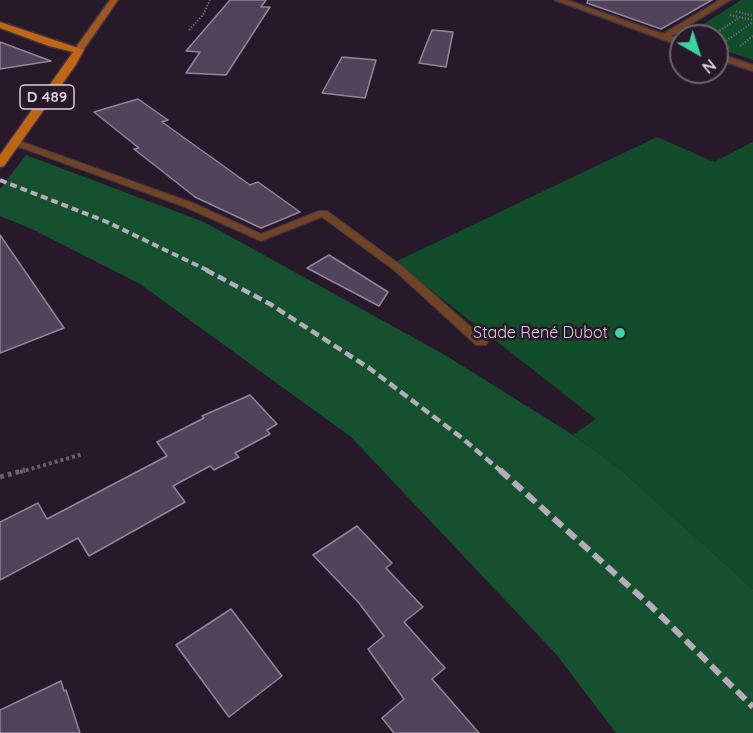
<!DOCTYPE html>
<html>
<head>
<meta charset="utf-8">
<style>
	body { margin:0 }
	#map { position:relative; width:753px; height:733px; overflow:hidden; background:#27192a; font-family:Quicksand,sans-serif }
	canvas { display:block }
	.north { position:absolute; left:669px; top:24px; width:60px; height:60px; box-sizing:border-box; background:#27192a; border:2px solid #6e6271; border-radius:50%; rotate:141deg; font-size:16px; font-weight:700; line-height:24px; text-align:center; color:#d9d0dc }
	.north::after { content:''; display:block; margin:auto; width:21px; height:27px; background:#38d4a6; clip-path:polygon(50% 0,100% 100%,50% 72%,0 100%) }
</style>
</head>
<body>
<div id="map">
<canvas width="753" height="733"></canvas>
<div class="north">N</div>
</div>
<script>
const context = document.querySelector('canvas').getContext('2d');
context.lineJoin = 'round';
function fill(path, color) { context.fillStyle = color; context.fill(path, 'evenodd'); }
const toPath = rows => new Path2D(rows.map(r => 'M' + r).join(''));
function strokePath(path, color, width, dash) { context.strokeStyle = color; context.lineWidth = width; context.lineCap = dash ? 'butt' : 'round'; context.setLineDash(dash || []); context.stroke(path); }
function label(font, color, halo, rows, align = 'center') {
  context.font = font + ' Quicksand,sans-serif'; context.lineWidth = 5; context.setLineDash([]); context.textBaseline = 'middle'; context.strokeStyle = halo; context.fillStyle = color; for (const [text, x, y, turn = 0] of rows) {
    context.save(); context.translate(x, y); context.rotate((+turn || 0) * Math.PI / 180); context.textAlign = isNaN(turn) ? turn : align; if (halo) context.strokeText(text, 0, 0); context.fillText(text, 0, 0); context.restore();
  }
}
fill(toPath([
	[741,0,753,0,753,60,717,48,717,36,685,36],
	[657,137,714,162,753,142,753,589,620,469,573,435,596,419,395,262]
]), '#114d2b');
fill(toPath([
	[26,155,204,222,445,355,573,435,620,469,753,589,753,733,616,733,556,654,351,437,140,284,36,231,0,216,0,189]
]), '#15512f');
const building = toPath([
	[230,0,266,0,261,7,270,7,226,75,186,73,200,52,186,51,230,0],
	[588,0,712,0,661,29,587,3,588,0],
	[432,30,453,32,446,67,419,63,432,30],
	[0,42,51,61,0,69,0,42],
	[342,57,376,60,365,98,322,93,342,57],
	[138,99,168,120,162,122,250,185,258,182,300,212,261,228,195,197,134,149,139,148,94,112,138,99],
	[0,235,64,328,0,353,0,235],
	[329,255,388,292,379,306,307,268,329,255],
	[250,395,277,424,267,430,270,434,235,453,239,457,214,470,210,466,173,486,185,502,89,556,78,538,0,580,0,522,38,503,47,519,167,456,157,442,204,418,202,416,250,395],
	[357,526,392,563,386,568,423,607,404,622,445,668,432,679,479,733,394,733,382,718,404,699,368,649,384,636,359,603,313,555,357,526],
	[231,609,282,676,229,717,176,645,231,609],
	[61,681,64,691,66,690,80,733,0,733,0,710,61,681]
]);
fill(building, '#514358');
strokePath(building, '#94859d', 1.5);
const service = toPath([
	[11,140,17,140,193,203,261,234,319,211,327,211,402,266,488,342,486,345,476,345,394,270,322,217,261,241,185,207,11,144,11,140]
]);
const minor = toPath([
	[555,0,567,0,663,34,720,0,730,0,671,36,681,40,681,46,555,0],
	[717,53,753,65,753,71,717,59,717,53]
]);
const secondary = toPath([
	[110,0,118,0,82,52,76,52,74,50,110,0]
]);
const primary = toPath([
	[0,22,84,50,75,66,4,166,0,167,0,155,73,52,49,46,0,28,0,22]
]);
strokePath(service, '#403343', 2);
strokePath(minor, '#403343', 3);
strokePath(secondary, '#403343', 3);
strokePath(primary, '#403343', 3);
strokePath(toPath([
	[736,11,753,16],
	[730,15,753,20],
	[189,30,203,15,210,0],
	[712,36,740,17],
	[726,41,753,22],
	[740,46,753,36]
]), '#6b5f6e', 2, [1.5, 1.5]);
strokePath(toPath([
	[20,472,83,454]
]), '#6b5f6e', 4, [3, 3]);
strokePath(toPath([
	[0,477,25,470]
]), '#6b5f6e', 5, [4, 4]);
fill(service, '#6f4425');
fill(minor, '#6f4425');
fill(secondary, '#9c5820');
fill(primary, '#bf6614');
strokePath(toPath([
	[0,180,107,222,209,271]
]), '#b6acb9', 4, [7, 4]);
strokePath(toPath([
	[206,270,270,304,369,368,462,438,502,472]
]), '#b6acb9', 4.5, [9, 4.5]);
strokePath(toPath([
	[500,470,651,606,753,707]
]), '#b6acb9', 6, [12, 6]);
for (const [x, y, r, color] of [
	[620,333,6,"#38d4a6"]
]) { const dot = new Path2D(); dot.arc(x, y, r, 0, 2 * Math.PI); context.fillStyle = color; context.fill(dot); strokePath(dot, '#27192a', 2); }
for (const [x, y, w] of [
	[47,97,54]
]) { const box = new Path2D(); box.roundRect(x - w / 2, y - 12, w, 24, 4.5); context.fillStyle = '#27192a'; context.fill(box); strokePath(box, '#d9d0dc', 1.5); }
label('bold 15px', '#d9d0dc', null, [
	["D 489",47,97]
]);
label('16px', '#d9d0dc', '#27192a', [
	["Stade René Dubot",608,333]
], 'right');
</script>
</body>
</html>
